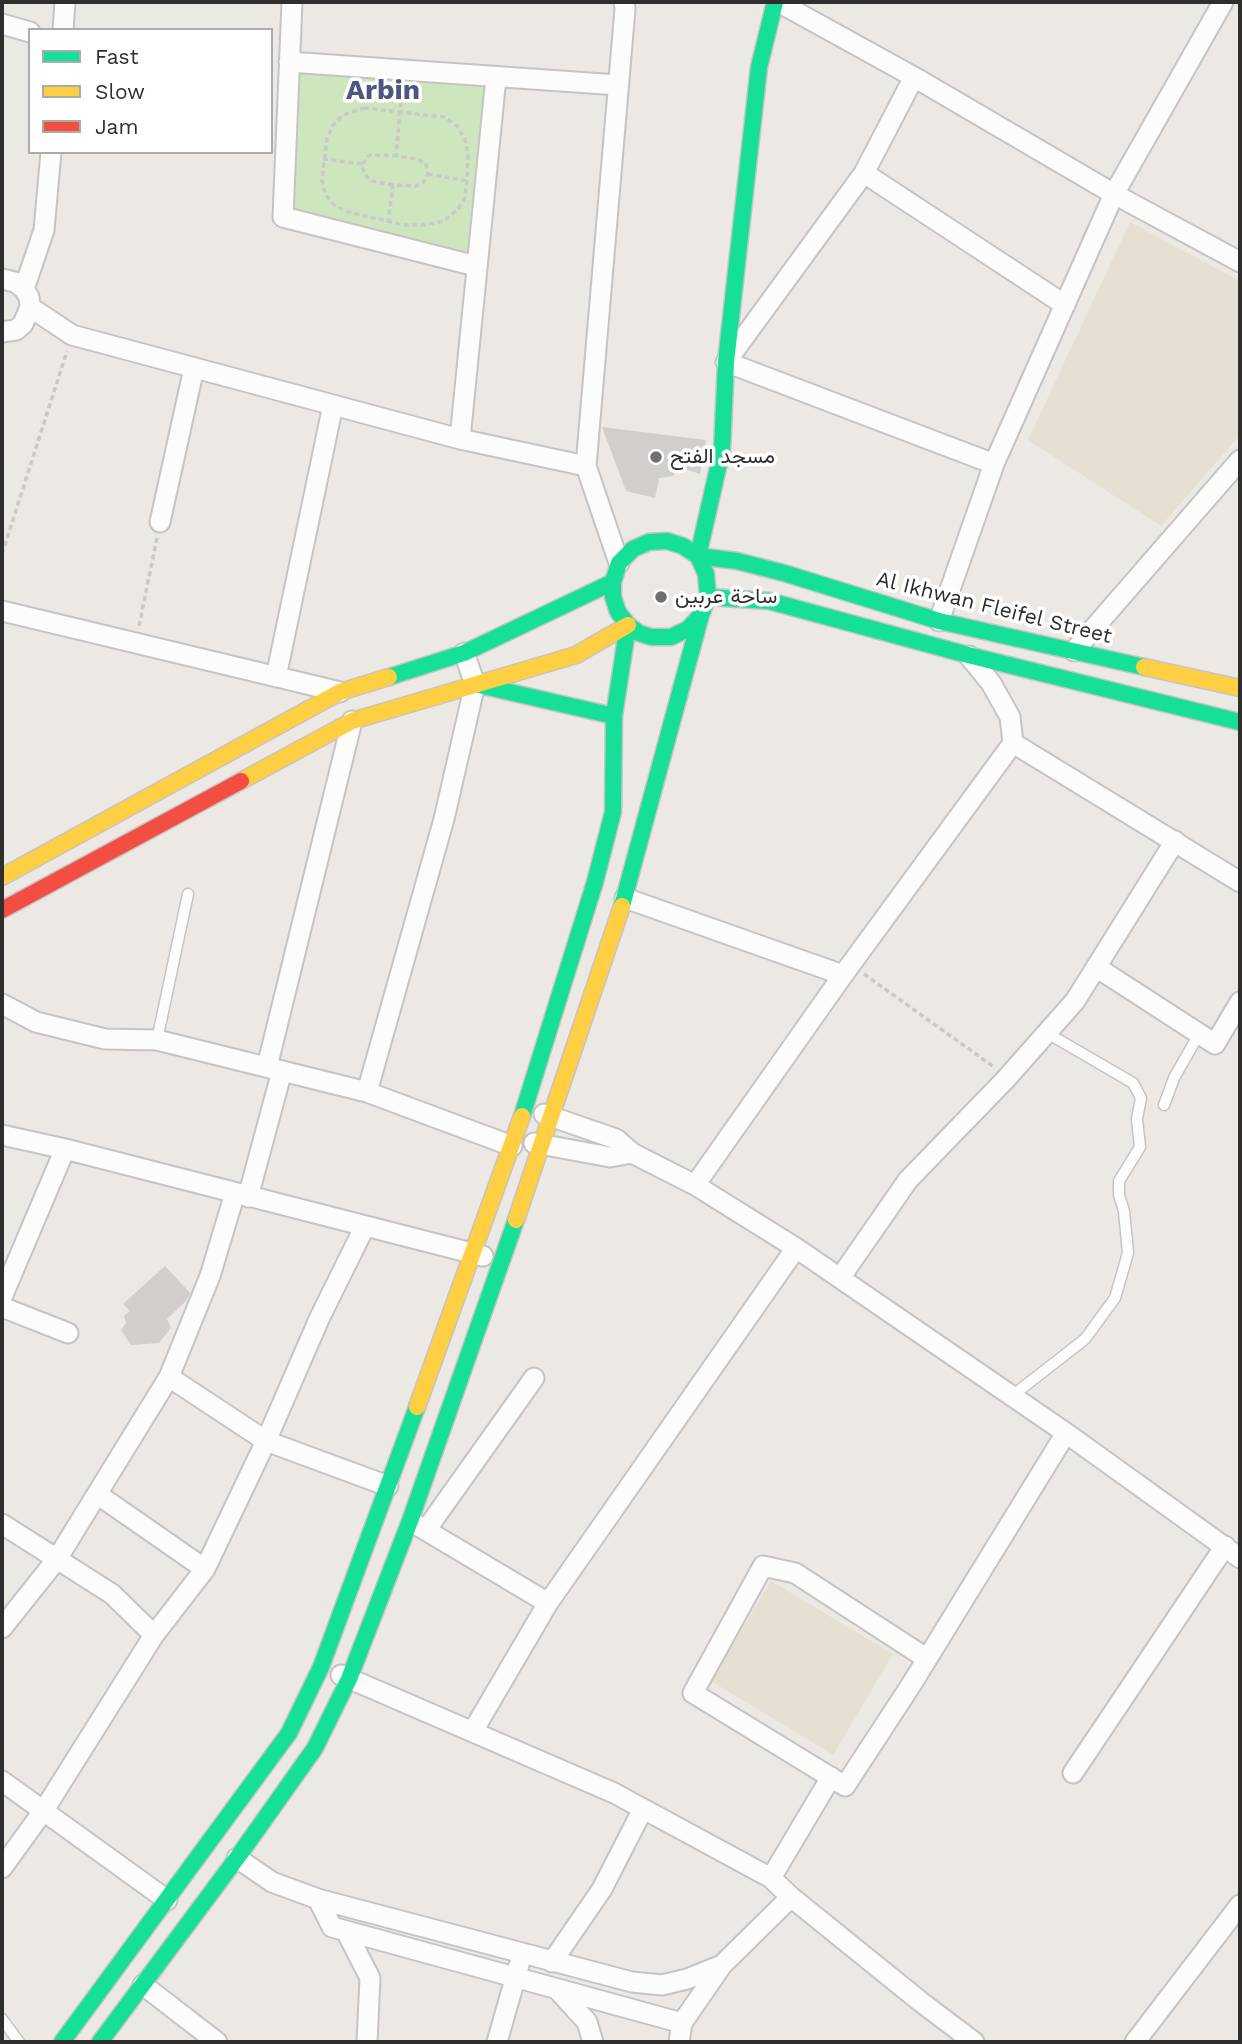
<!DOCTYPE html>
<html>
<head>
<meta charset="utf-8">
<style>
	body { margin:0 }
	#map { position:relative; width:1242px; height:2044px; overflow:hidden; background:#ece8e4; font-family:"Work Sans",sans-serif }
	canvas { display:block }
	.frame { position:absolute; inset:0; border:4px solid #2e2e2e; pointer-events:none }
	.legend { position:absolute; left:28px; top:28px; width:245px; height:126px; box-sizing:border-box; background:#fff; border:2px solid #ababab; margin:0; padding:9px 12px; list-style:none; font-size:21px; color:#2e2e2e }
	.legend li { display:flex; align-items:center; gap:14px; height:35px }
	.legend b { width:35px; border:2px solid #ababab }
</style>
</head>
<body>
<div id="map">
<canvas width="1242" height="2044"></canvas>
<div class="frame"></div>
<ul class="legend">
<li><b style="height:9px;background:#16e098"></b>Fast</li>
<li><b style="height:9px;background:#ffcf43"></b>Slow</li>
<li><b style="height:9px;background:#f24e42"></b>Jam</li>
</ul>
</div>
<script>
const context = document.querySelector('canvas').getContext('2d');
context.lineJoin = 'round';
function fill(path, color) { context.fillStyle = color; context.fill(path, 'evenodd'); }
const toPath = rows => new Path2D(rows.map(r => 'M' + r).join(''));
function strokePath(path, color, width, dash) { context.strokeStyle = color; context.lineWidth = width; context.lineCap = dash ? 'butt' : 'round'; context.setLineDash(dash || []); context.stroke(path); }
function label(font, color, halo, rows, align = 'center') {
  context.font = font + ' "Work Sans",Vazirmatn,sans-serif'; context.lineWidth = 7; context.setLineDash([]); context.textBaseline = 'middle'; context.strokeStyle = halo; context.fillStyle = color; for (const [text, x, y, turn = 0] of rows) {
    context.save(); context.translate(x, y); context.rotate((+turn || 0) * Math.PI / 180); context.textAlign = isNaN(turn) ? turn : align; if (halo) context.strokeText(text, 0, 0); context.fillText(text, 0, 0); context.restore();
  }
}
fill(toPath([
	[1130,222,1240,281,1240,435,1161,526,1028,440],
	[771,1581,893,1654,833,1755,711,1681]
]), '#e6e0d3');
fill(toPath([
	[296,70,487,85,469,255,290,212]
]), '#cee6be');
fill(toPath([
	[602,427,706,440,700,474,679,467,673,476,659,478,655,498,626,491],
	[165,1266,190,1293,186,1301,167,1319,171,1328,159,1343,131,1345,121,1330,126,1323,124,1316,130,1311,123,1304]
]), '#d1cecb');
const lane = toPath([
	[157,1040,188,894],
	[1164,1105,1174,1078,1199,1034],
	[1012,1396,1085,1339,1115,1298,1128,1253,1124,1211,1119,1195,1119,1181,1140,1147,1137,1119,1141,1098,1133,1083,1047,1033],
	[2,2019,19,2042]
]);
const street = toPath([
	[292,2,283,217,476,266],
	[778,2,914,77,1114,194,1240,262],
	[2,24,30,32],
	[63,30,65,2],
	[289,62,618,85],
	[914,77,864,173,726,362,994,464],
	[864,173,1065,305],
	[2,279,15,282,24,289,29,297,30,307,23,324,16,330,2,332],
	[24,289,44,230,51,152],
	[30,307,72,335,460,439,586,466,619,563],
	[460,439,496,77],
	[586,466,625,9,624,2],
	[160,522,194,368],
	[2,611,340,692],
	[939,621,994,464,1114,194,1223,2],
	[1074,651,1240,460],
	[969,656,991,683,1010,717,1013,743,1240,882],
	[276,677,333,405],
	[625,898,843,975],
	[1096,967,1215,1044,1240,1002],
	[2,1004,36,1022,105,1039,157,1040,367,1092,512,1146],
	[267,1067,352,721],
	[367,1092,444,819,475,684,464,653],
	[544,1114,616,1139,632,1153,695,1185,796,1248,1066,1433,1240,1558],
	[2,1135,65,1149,483,1256],
	[534,1143,610,1157,632,1153],
	[695,1185,843,975,1013,743],
	[248,1197,282,1071],
	[840,1278,908,1180,1005,1080,1075,1001,1175,841],
	[2,1297,65,1149],
	[2,1307,68,1333],
	[169,1377,210,1276,235,1193],
	[97,1494,205,1569],
	[2,1524,112,1594,154,1635],
	[417,1525,548,1603],
	[426,1530,534,1378],
	[2,1628,57,1559,169,1377,266,1441,388,1486],
	[926,1658,795,1573,763,1566,693,1693,845,1786,911,1685,1066,1433],
	[341,1675,614,1793,771,1878,791,1897,921,2002,974,2042],
	[473,1731,548,1603,796,1248],
	[1073,1773,1225,1546],
	[2,1781,167,1900],
	[237,1858,272,1882,318,1899,632,1982,662,1985,687,1979,722,1965],
	[2,1868,44,1810,154,1635,205,1569,266,1441,320,1317,365,1226],
	[771,1878,831,1777],
	[318,1899,332,1927,682,2023,722,1965,791,1897],
	[346,1931,370,1978,367,2042],
	[552,1962,602,1889,643,1809],
	[143,1985,217,2042],
	[558,1990,587,2022,593,2042],
	[497,2042,519,1965],
	[679,2042,682,2023],
	[1135,2042,1240,1905]
]);
const fast = toPath([
	[667,541,683,546,698,556,706,574,708,597,701,615,688,629,671,637,651,637,639,633,628,625,618,612,613,597,613,582,619,563,633,549,649,542,667,541],
	[698,556,722,450,726,362,759,67,775,2],
	[698,556,737,561,784,573,939,621,1144,667],
	[708,597,769,601,968,655,1240,722],
	[389,677,464,653,613,582],
	[479,685,614,716],
	[622,906,701,615],
	[522,1116,595,882,613,812,614,716,628,625],
	[62,2042,289,1733,321,1667,417,1407],
	[100,2042,237,1858,315,1748,349,1679,410,1521,516,1220]
]);
const slow = toPath([
	[1144,667,1240,688],
	[241,781,352,721,576,655,628,625],
	[2,877,340,692,389,677],
	[516,1220,622,906],
	[417,1407,522,1116]
]);
const jam = toPath([
	[2,910,241,781]
]);
strokePath(lane, '#c5c4c5', 13);
strokePath(street, '#c5c4c5', 23);
strokePath(fast, '#c5c4c5', 19);
strokePath(slow, '#c5c4c5', 19);
strokePath(jam, '#c5c4c5', 19);
strokePath(toPath([
	[364,108,444,117,457,126,465,139,468,154,467,181,464,200,458,209,444,221,423,225,404,225,348,212,335,206,325,194,322,180,327,138,333,125,343,115,364,108],
	[323,159,362,164],
	[428,174,467,181],
	[393,185,372,181,364,174,362,164,370,155,396,156],
	[388,223,393,185,416,186,424,182,428,174,426,164,417,159,396,156,402,88],
	[2,554,67,351],
	[139,626,157,538],
	[864,974,994,1067]
]), '#c9c9c8', 3.5, [5, 3.5]);
strokePath(lane, '#fcfcfb', 10);
strokePath(street, '#fcfcfb', 19);
strokePath(fast, '#16e098', 16);
strokePath(slow, '#ffcf43', 16);
strokePath(jam, '#f24e42', 16);
for (const [x, y, r, color] of [
	[656,457,7,"#706f6e"],
	[661,597,7,"#706f6e"]
]) { const dot = new Path2D(); dot.arc(x, y, r, 0, 2 * Math.PI); context.fillStyle = color; context.fill(dot); strokePath(dot, '#fff', 2.5); }
label('21px', '#2e2e2e', '#fff', [
	["مسجد الفتح",670,457],
	["ساحة عربين",675,597]
], 'left');
label('21px', '#2e2e2e', '#fff', [
	["Al Ikhwan Fleifel Street",994,608,14]
]);
label('bold 28px', '#4d5680', '#fff', [
	["Arbin",383,91]
]);
</script>
</body>
</html>
